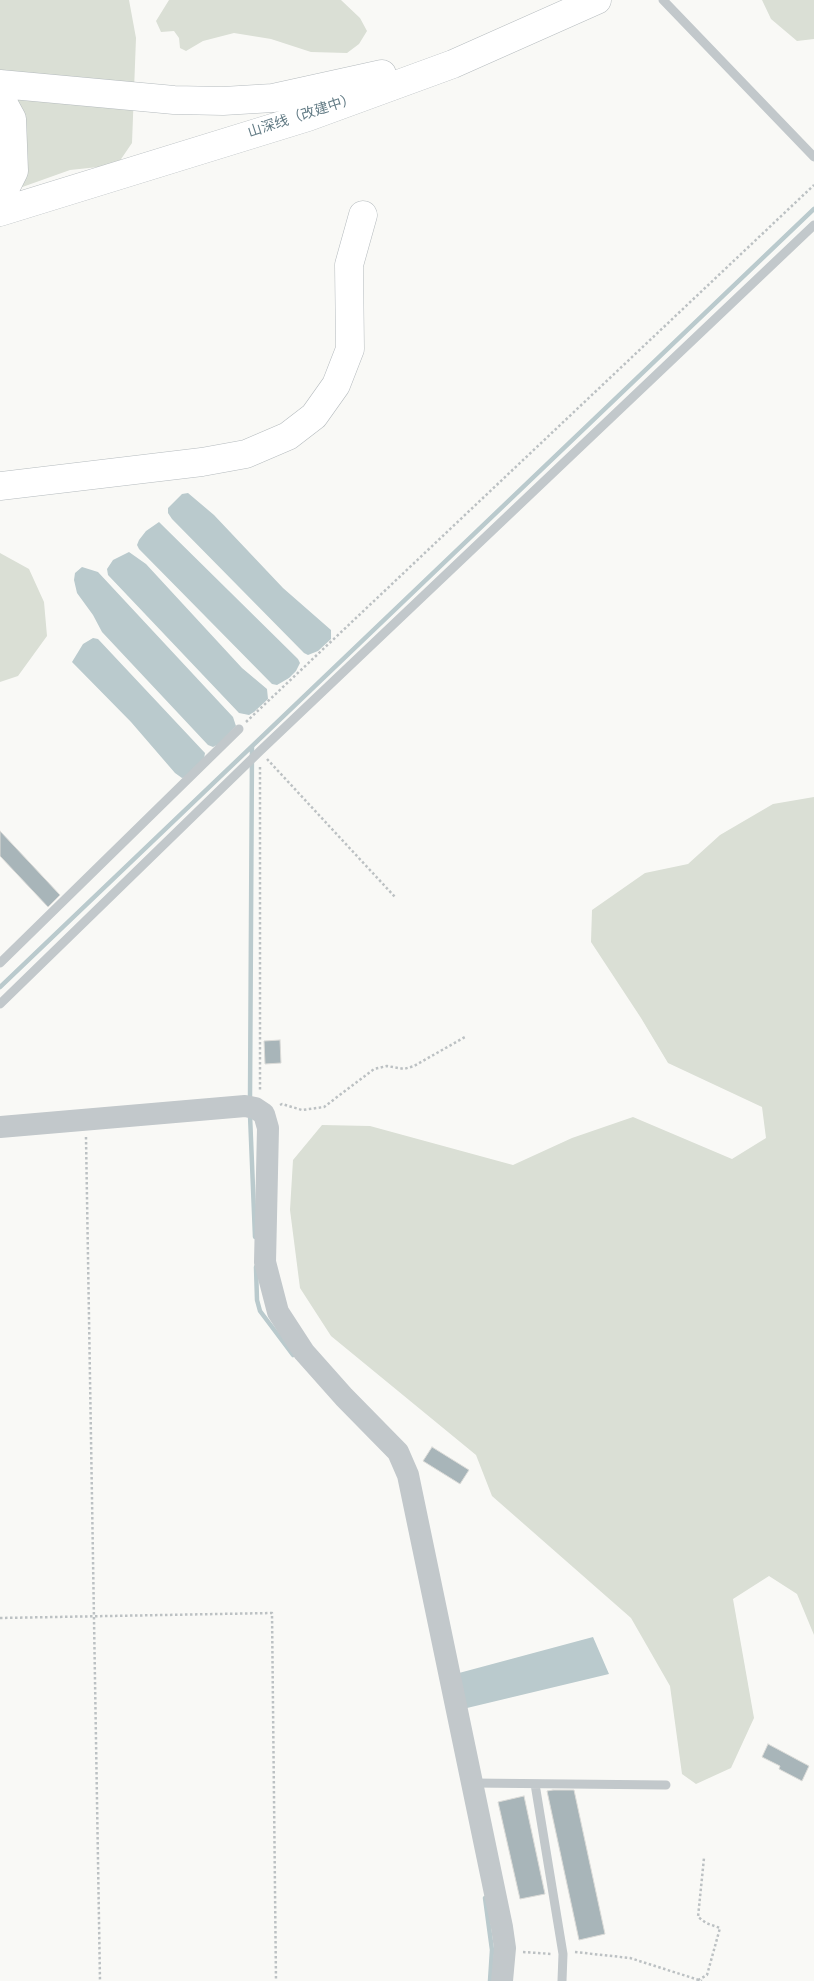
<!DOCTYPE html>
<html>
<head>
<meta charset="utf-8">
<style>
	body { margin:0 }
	canvas { display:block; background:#f9f9f6 }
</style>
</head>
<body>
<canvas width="814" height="1981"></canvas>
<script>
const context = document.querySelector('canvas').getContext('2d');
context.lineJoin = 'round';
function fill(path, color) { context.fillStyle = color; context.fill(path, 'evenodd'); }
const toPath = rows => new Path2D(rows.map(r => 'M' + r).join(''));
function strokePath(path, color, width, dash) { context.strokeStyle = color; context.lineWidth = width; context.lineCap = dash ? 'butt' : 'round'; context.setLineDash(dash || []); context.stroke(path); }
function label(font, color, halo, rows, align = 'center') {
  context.font = font + ' Overpass,"Noto Sans SC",sans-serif'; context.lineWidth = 5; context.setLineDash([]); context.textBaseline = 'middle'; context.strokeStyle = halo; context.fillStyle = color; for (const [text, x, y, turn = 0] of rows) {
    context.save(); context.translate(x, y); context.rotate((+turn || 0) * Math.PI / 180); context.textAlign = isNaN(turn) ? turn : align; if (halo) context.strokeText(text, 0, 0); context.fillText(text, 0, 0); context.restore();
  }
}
fill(toPath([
	[0,0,129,0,136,38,132,143,117,165,70,170,0,195],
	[169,0,341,0,360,18,367,31,359,44,347,53,311,52,271,39,234,33,203,41,186,51,180,48,179,38,174,31,161,32,156,21],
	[762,0,814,0,814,39,797,41,771,19],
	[0,553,29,569,44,602,47,636,18,676,0,682],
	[814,797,814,1635,797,1594,769,1576,733,1599,754,1718,731,1768,696,1784,682,1774,670,1686,631,1618,492,1496,476,1455,331,1336,300,1288,290,1210,293,1160,322,1125,370,1126,513,1165,572,1138,633,1117,732,1159,766,1138,762,1107,668,1063,641,1018,591,942,592,910,645,873,688,864,720,835,773,804]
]), '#dadfd5');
fill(toPath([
	[188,493,214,515,283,588,331,630,331,639,318,651,308,655,304,653,172,519,168,513,168,508,182,494],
	[159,522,298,659,300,663,296,671,289,678,277,685,272,684,139,549,137,545,139,540,146,531],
	[129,552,146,564,242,668,267,689,268,699,254,712,249,715,239,713,108,575,107,569,113,560],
	[82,567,98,572,233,717,236,726,219,744,213,747,208,745,102,632,93,615,77,593,74,580,75,573],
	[93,638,98,639,205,753,204,759,186,777,182,778,175,773,131,722,72,662,83,644],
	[593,1637,609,1674,467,1708,459,1673]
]), '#bacacd');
strokePath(toPath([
	[0,987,814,209],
	[250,1099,252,747],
	[250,1115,255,1237],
	[256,1267,257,1300,260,1311,293,1355],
	[485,1898,492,1950,490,1981]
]), '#bacacd', 4.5);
const building = toPath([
	[0,831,60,895,48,907,0,856,0,831],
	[280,1040,281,1063,265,1064,264,1041,280,1040],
	[432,1447,469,1470,460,1484,423,1461,432,1447],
	[768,1744,809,1766,802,1781,779,1769,780,1766,762,1757,768,1744],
	[553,1790,574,1790,605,1934,579,1940,547,1791,553,1790],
	[524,1796,545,1894,520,1899,498,1802,524,1796]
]);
fill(building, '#a8b5b9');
strokePath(building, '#dbdbd8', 1);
const trunk = toPath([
	[0,84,174,100,223,101,273,98,382,74],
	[0,97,12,119,14,171,0,199],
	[0,212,308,117,453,64,597,0],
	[0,486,202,462,246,454,288,436,314,416,336,385,350,349,349,265,363,215]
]);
strokePath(trunk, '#b5bbbe', 29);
strokePath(toPath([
	[246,722,814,185],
	[267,759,395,897],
	[260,767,260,1092],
	[280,1105,282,1104,302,1110,324,1107,374,1069,387,1066,404,1069,414,1066,465,1037],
	[86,1137,100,1981],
	[0,1618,272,1613,276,1981],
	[523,1952,552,1954],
	[575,1952,630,1958,702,1981],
	[698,1980,707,1975,720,1928,706,1923,698,1917,704,1858]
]), '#bcc1c3', 2.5, [2.5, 2.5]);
strokePath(toPath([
	[663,0,814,157],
	[0,963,239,729],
	[0,1004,260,751,814,225],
	[473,1783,666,1785],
	[535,1784,563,1954,562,1981]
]), '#c2c8cb', 9);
strokePath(toPath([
	[0,1127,245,1106,255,1108,264,1114,268,1128,265,1262,278,1312,304,1352,344,1397,398,1452,408,1475,502,1927,505,1948,502,1981]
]), '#c2c8cb', 22);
strokePath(trunk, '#fff', 28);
label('14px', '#617a84', '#fff', [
	["山深线（改建中）",302,117,-18]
]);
</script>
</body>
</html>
